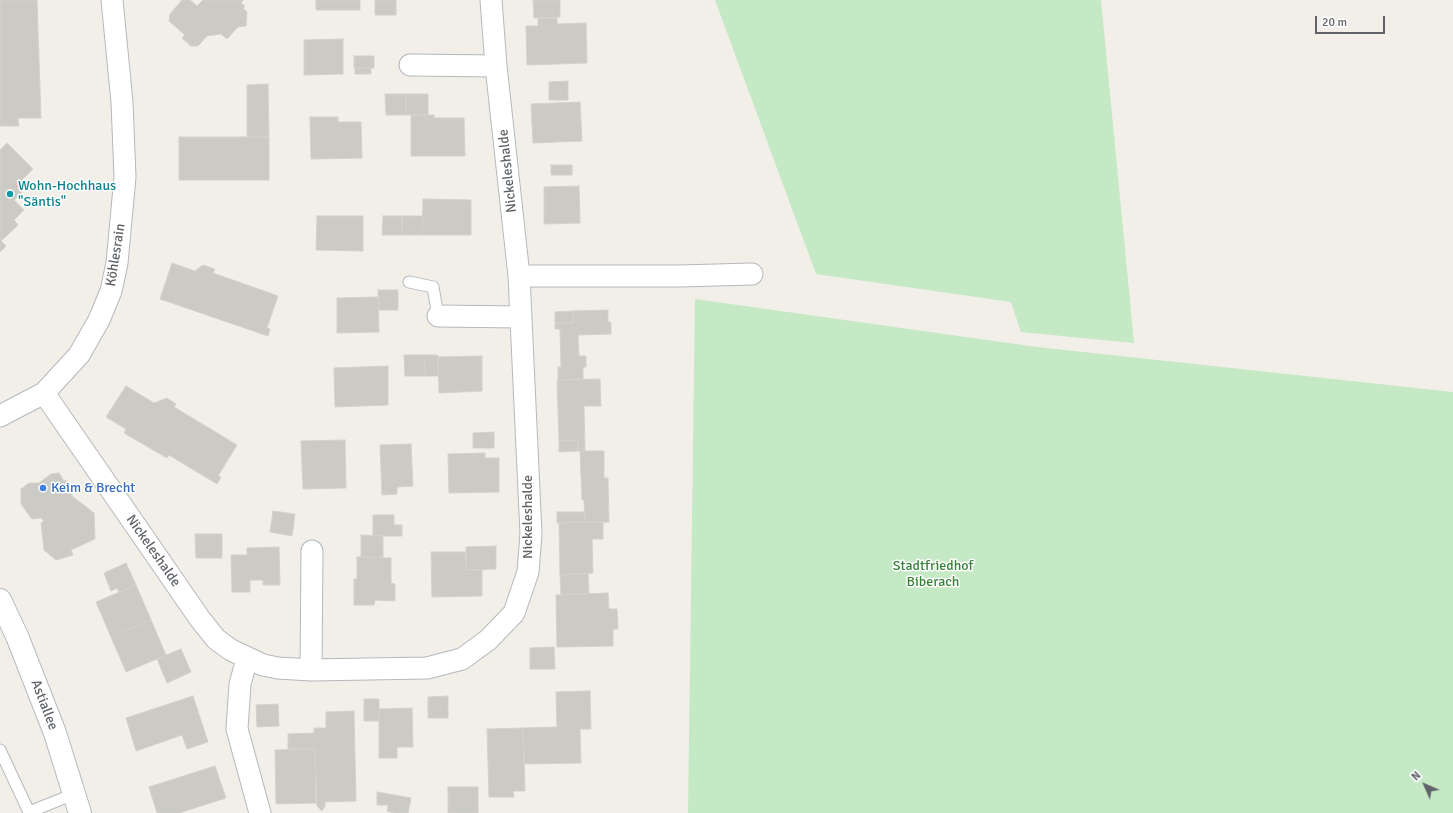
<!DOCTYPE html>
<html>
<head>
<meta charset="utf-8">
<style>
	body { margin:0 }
	#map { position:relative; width:1453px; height:813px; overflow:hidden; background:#f1efe8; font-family:Signika,sans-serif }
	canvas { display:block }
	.north { position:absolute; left:1405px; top:765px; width:40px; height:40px; -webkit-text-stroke:3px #fff; paint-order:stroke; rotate:315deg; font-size:11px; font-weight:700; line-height:16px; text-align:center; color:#5f6368 }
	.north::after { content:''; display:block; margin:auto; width:14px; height:18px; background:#5f6368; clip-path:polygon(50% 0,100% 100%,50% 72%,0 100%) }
	.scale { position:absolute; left:1315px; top:16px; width:70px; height:18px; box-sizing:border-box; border:2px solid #5f6368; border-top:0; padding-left:5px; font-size:12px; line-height:14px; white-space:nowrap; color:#5f6368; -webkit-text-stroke:3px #fff; paint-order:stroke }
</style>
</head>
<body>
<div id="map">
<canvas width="1453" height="813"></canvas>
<div class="north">N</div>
<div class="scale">20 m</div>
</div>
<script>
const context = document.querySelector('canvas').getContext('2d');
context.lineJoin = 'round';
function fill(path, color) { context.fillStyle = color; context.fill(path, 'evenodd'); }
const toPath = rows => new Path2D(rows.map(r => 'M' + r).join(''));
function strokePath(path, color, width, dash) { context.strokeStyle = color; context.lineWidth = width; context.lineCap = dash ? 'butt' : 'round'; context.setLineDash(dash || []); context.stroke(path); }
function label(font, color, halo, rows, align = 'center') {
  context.font = font + ' Signika,sans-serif'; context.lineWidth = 3; context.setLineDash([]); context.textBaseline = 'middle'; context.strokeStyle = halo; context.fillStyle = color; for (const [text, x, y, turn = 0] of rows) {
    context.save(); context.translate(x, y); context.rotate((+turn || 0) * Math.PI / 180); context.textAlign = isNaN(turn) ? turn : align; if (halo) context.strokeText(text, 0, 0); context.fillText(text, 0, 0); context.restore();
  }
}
fill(toPath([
	[715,0,1101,0,1134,343,1021,332,1011,302,816,274],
	[695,299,1037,347,1453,392,1453,813,688,813]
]), '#c5e8c5');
const building = toPath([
	[0,0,37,0,41,118,18,118,19,126,0,126,0,0],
	[182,0,190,0,197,6,203,0,243,0,241,3,245,6,243,8,247,12,246,26,238,27,227,39,221,34,207,36,198,46,191,46,182,38,185,35,169,21,170,14,182,0],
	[316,0,360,0,360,10,316,10,316,0],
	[375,0,396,0,396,15,375,15,375,0],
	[533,0,560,0,560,17,534,18,533,0],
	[538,18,557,18,557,24,586,23,587,63,527,65,526,26,538,26,538,18],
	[343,39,343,74,304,75,304,40,343,39],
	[354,56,374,56,374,68,354,68,354,56],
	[355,68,371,68,371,74,355,74,355,68],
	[568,81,568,100,549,100,549,82,568,81],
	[268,84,269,137,247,137,247,85,268,84],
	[385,94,406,94,406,115,386,115,385,94],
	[406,94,428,94,428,115,406,115,406,94],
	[580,102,582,141,533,143,531,104,580,102],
	[411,115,434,115,434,118,464,118,465,156,411,156,411,115],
	[310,117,338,117,338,122,361,122,362,158,311,159,310,117],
	[179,137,269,137,269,180,179,180,179,137],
	[7,143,33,169,20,182,26,188,14,200,24,210,14,220,18,225,1,241,6,246,0,252,0,150,7,143],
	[551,165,572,165,572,175,551,175,551,165],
	[579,186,580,223,544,224,544,187,579,186],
	[423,199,471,200,471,235,422,235,423,199],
	[317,216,363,216,363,251,316,250,317,216],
	[383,216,402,216,402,235,382,235,383,216],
	[402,216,423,216,422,235,402,235,402,216],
	[172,263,195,271,203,265,215,269,213,273,278,296,267,328,270,329,268,336,160,299,172,263],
	[378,290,398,290,398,310,379,310,378,290],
	[378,297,379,332,337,333,337,298,378,297],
	[608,310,608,322,611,322,611,334,578,335,579,356,586,356,586,367,583,367,583,379,558,380,558,367,561,367,560,329,555,329,555,323,573,323,573,311,608,310],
	[573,311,573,323,555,323,555,312,573,311],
	[404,355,424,355,425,376,405,376,404,355],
	[424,355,438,355,438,376,425,376,424,355],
	[482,356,482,391,439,393,438,357,482,356],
	[388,366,388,405,335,407,334,368,388,366],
	[600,379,601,406,584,406,585,451,578,451,578,440,559,441,557,380,600,379],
	[126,386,154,403,167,398,176,404,174,407,237,445,218,476,221,477,217,484,169,455,167,458,124,433,126,429,106,417,126,386],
	[494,432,494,448,473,448,473,433,494,432],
	[345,440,346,488,303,489,301,441,345,440],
	[578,440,578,451,559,452,559,441,578,440],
	[411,444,413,486,397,487,397,494,382,495,380,445,411,444],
	[580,451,604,451,604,478,608,478,609,522,585,522,584,500,582,500,580,451],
	[485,453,485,458,499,458,499,492,449,493,448,454,485,453],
	[59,473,64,481,66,480,71,488,72,496,94,513,95,539,71,550,73,555,56,560,44,550,41,523,44,521,41,518,32,519,21,504,21,489,29,483,39,483,51,474,59,473],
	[273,511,295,514,292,536,270,532,273,511],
	[557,512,585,512,585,522,557,523,557,512],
	[373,515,394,515,394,525,402,525,402,536,373,536,373,515],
	[585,522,603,522,603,539,592,539,593,573,560,575,559,523,585,522],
	[195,534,222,534,222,558,196,558,195,534],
	[361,535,383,536,383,558,361,557,361,535],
	[496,546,496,569,466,570,466,547,496,546],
	[279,547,280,585,263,585,263,580,250,580,250,592,232,592,231,555,247,555,247,548,279,547],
	[431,552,465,552,466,570,482,570,482,596,432,597,431,552],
	[357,557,391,558,391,583,395,584,395,601,375,600,374,605,354,605,354,579,357,579,357,557],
	[126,563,136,585,119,593,117,588,111,591,104,573,126,563],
	[588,573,589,594,561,595,560,575,588,573],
	[136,585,151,620,111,637,96,602,136,585],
	[608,593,609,609,617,609,618,629,613,629,613,646,557,647,556,595,608,593],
	[151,620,166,655,126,672,111,637,151,620],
	[554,647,555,669,530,669,530,648,554,647],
	[181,649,191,672,167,683,157,659,181,649],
	[590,691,591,729,580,729,581,763,524,764,523,728,557,727,556,692,590,691],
	[193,696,208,742,187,749,182,735,136,751,126,718,193,696],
	[448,696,448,718,428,718,428,697,448,696],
	[364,699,379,699,379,721,364,721,364,699],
	[278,704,279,726,257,727,256,705,278,704],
	[412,708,413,747,397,747,397,758,379,758,379,709,412,708],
	[354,711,356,801,325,802,325,806,322,811,317,806,315,749,288,749,288,734,314,733,314,728,326,728,326,712,354,711],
	[523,728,525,791,513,791,514,797,489,797,487,729,523,728],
	[315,749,316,803,276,804,275,750,315,749],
	[215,766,226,798,179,813,157,813,149,787,215,766],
	[448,787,478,787,478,813,448,813,448,787],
	[377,792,411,798,408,813,394,813,387,811,388,805,377,805,377,792]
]);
fill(building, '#cccac5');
strokePath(building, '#d6d1c6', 1);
const lane = toPath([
	[409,282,433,287,438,316],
	[0,750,29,812,74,794]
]);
const street = toPath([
	[410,65,496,66],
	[519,276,680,276,752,274],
	[438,316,521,317],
	[44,393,200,619,216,639,231,650,263,665,278,668,311,670,427,668,462,659,488,640,514,613,528,572,531,534,519,276,496,66,491,0],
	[0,416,44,393,79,355,99,320,111,291,117,263,125,177,122,102,112,0],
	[247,659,240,684,237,729,260,813],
	[311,670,312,551]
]);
const secondary = toPath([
	[0,600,17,636,55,733,80,813]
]);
strokePath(lane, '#b5b8bc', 13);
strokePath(street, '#b5b8bc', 23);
strokePath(secondary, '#b6babf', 24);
strokePath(lane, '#fff', 11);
strokePath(street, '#fff', 21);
strokePath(secondary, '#fff', 22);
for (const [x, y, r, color] of [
	[10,194,4,"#0f9aa8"],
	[43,488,4,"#3f7fe0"]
]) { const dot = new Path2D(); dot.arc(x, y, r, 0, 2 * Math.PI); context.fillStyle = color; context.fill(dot); strokePath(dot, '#fff', 1.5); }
label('14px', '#5f6368', '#fff', [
	["Nickeleshalde",508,171,-96],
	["Köhlesrain",116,255,-81],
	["Nickeleshalde",528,517,-90],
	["Nickeleshalde",153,551,55],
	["Astiallee",44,705,69]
]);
label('14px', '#0d838f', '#fff', [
	["Wohn-Hochhaus",18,186],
	["\"Säntis\"",18,202]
], 'left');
label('14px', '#366cbe', '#fff', [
	["Keim & Brecht",51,488]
], 'left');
label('14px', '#348238', '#fff', [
	["Stadtfriedhof",933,566],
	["Biberach",933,582]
]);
</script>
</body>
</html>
